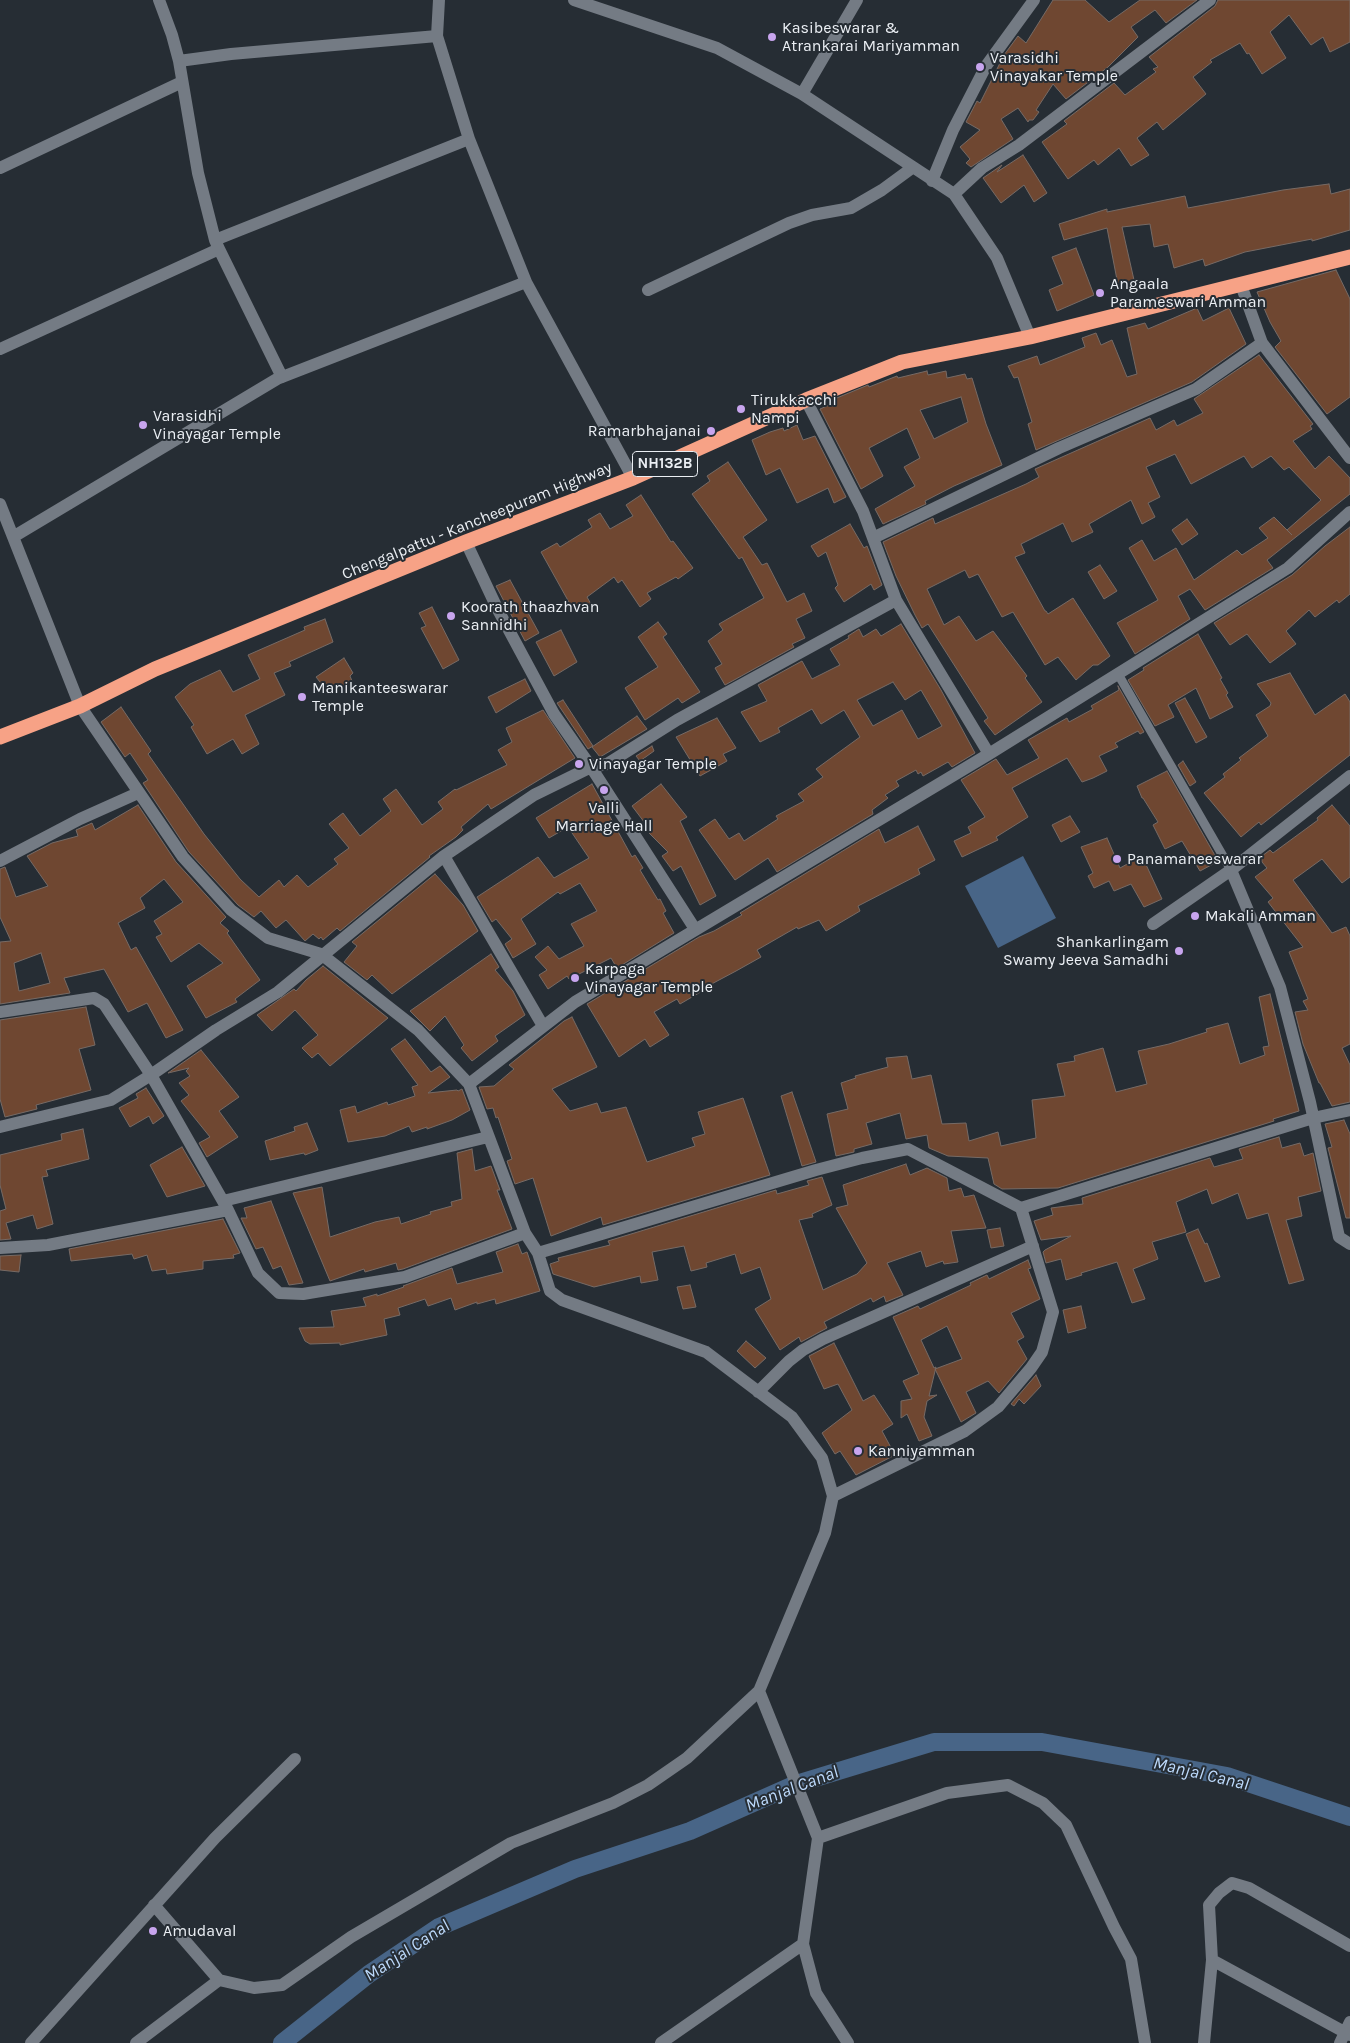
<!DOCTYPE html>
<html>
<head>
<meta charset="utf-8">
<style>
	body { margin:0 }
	canvas { display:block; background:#262d34 }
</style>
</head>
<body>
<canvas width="1350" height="2043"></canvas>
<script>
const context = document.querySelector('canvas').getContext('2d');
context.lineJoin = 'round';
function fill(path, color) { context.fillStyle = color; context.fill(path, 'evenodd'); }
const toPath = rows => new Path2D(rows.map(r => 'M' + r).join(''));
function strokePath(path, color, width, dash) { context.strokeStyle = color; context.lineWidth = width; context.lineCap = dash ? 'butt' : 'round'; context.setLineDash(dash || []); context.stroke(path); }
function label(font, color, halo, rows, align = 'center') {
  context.font = font + ' Karla,sans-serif'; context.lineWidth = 4; context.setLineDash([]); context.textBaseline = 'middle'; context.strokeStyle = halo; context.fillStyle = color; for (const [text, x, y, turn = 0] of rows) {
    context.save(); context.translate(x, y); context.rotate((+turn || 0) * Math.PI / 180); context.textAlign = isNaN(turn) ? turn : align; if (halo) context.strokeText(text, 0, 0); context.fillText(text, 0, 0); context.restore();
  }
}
fill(toPath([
	[1023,856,1056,918,998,948,965,886]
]), '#486587');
strokePath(toPath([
	[282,2043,369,1974,439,1927,575,1869,690,1831,796,1784,934,1742,1042,1742,1227,1776,1350,1817]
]), '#486587', 18);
const building = toPath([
	[1053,0,1085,0,1109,22,1140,0,1197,0,1166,23,1155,10,1131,27,1138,37,1108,67,1066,99,1053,84,1036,110,1039,112,1033,120,1029,120,1028,122,1018,108,1001,119,1013,139,971,167,966,163,970,159,960,147,980,130,966,122,977,101,980,103,1004,55,1018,36,1026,43,1053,0],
	[1218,0,1350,0,1350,42,1330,52,1323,37,1311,45,1289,15,1270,32,1286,58,1262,74,1249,53,1247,54,1240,43,1210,60,1212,62,1193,77,1206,94,1163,130,1157,122,1137,138,1149,155,1131,166,1119,148,1098,165,1094,160,1068,179,1042,142,1067,124,1064,121,1114,83,1125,95,1156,72,1153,69,1158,67,1149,57,1215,6,1218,0],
	[1023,155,1047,193,1034,202,1024,185,1001,203,983,178,1002,165,997,172,1023,155],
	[1329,184,1331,194,1350,189,1350,230,1312,241,1312,239,1245,252,1205,266,1203,259,1174,268,1168,244,1154,247,1150,224,1122,227,1134,280,1118,285,1107,228,1064,240,1059,224,1107,209,1107,212,1185,196,1188,208,1283,190,1329,184],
	[1076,248,1094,295,1057,311,1049,290,1063,284,1052,257,1076,248],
	[1336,270,1350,299,1350,397,1327,414,1275,347,1281,341,1270,322,1257,292,1336,270],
	[1197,308,1203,321,1229,308,1246,344,1192,382,1036,450,1028,424,1032,422,1018,377,1014,378,1008,366,1037,356,1040,365,1085,347,1082,338,1096,333,1101,345,1112,340,1127,377,1137,374,1127,328,1145,323,1148,329,1197,308],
	[1259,355,1313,424,1310,426,1312,429,1293,441,1315,469,1329,456,1350,478,1350,494,1267,560,1273,568,1205,610,1190,589,1178,596,1190,619,1135,654,1117,623,1158,600,1129,548,1142,540,1154,561,1176,548,1194,580,1237,550,1242,555,1268,538,1259,528,1274,517,1292,535,1287,530,1321,500,1289,467,1284,470,1271,456,1252,468,1244,456,1191,484,1175,454,1146,467,1160,497,1148,503,1155,517,1142,524,1131,500,1089,524,1093,532,1072,542,1063,523,1021,544,1025,553,1015,557,1045,611,1046,611,1048,614,1073,598,1110,656,1098,665,1093,665,1076,680,1058,657,1045,665,1013,612,1002,617,978,574,969,578,965,570,927,589,944,625,959,616,976,641,993,631,1027,676,1025,678,1042,702,995,735,984,721,988,718,928,624,922,628,915,615,896,576,883,542,933,518,935,524,1026,484,1039,477,1035,469,1150,418,1156,430,1174,420,1177,426,1203,413,1194,399,1259,355],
	[927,371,928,375,946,371,947,378,965,374,967,379,972,378,986,424,1002,465,954,486,925,501,926,504,883,524,875,509,915,486,904,467,920,458,907,428,869,448,883,476,861,489,820,409,834,403,832,400,868,385,869,387,897,376,898,378,927,371],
	[961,397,968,422,934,439,920,410,961,397],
	[797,425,803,440,815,436,846,497,834,503,828,488,797,503,780,468,766,475,752,440,770,432,783,428,784,431,797,425],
	[728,462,767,520,743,537,762,565,767,563,787,602,804,593,812,611,796,619,805,638,792,644,794,647,725,685,715,668,722,664,708,641,723,630,719,624,764,598,742,557,739,559,692,494,710,481,707,476,728,462],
	[641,495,671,542,673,541,693,568,678,579,676,577,647,593,651,599,640,607,622,580,618,583,614,577,587,597,591,604,575,613,541,552,557,543,560,547,592,527,588,520,600,513,610,529,633,516,626,505,641,495],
	[1187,519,1198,534,1182,545,1172,530,1187,519],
	[850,524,864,548,867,546,882,585,874,590,871,584,844,602,835,588,838,585,826,552,818,557,811,546,850,524],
	[1350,527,1350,594,1339,603,1337,600,1315,617,1309,610,1286,631,1296,644,1270,663,1247,634,1230,645,1214,623,1292,575,1325,546,1350,527],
	[1100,565,1117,591,1104,599,1088,572,1100,565],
	[510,580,539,633,525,641,496,586,510,580],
	[432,607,459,660,443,669,421,628,426,626,419,613,432,607],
	[325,619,333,642,289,662,291,666,274,673,285,695,245,715,259,744,242,754,233,739,207,754,191,727,194,725,175,697,190,684,220,670,233,692,260,679,248,655,305,630,304,627,325,619],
	[658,622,667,634,663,637,700,692,682,703,678,698,645,720,625,688,658,667,638,637,658,622],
	[901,624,941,690,975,753,952,767,948,762,923,776,921,772,918,774,916,770,896,781,899,786,885,795,888,798,872,810,873,814,777,872,768,858,735,880,699,830,715,819,729,839,739,833,744,841,778,819,776,816,804,801,798,794,823,777,816,769,860,737,844,710,821,724,812,709,778,728,780,732,760,742,741,712,767,701,758,685,802,661,812,679,840,665,830,649,849,638,848,636,859,629,863,637,876,629,881,636,901,624],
	[893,682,905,700,921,690,942,726,918,739,902,710,873,726,857,700,893,682],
	[561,630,577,662,554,676,536,642,561,630],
	[1198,634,1222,678,1220,679,1228,693,1226,695,1233,707,1210,719,1196,688,1168,705,1174,717,1155,726,1128,680,1144,670,1143,668,1198,634],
	[344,658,353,673,350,676,352,681,341,688,338,684,328,692,316,677,344,658],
	[1290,673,1315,715,1345,694,1350,702,1350,755,1261,825,1259,822,1241,837,1204,793,1225,777,1223,774,1241,760,1239,758,1268,736,1256,715,1270,706,1271,703,1257,684,1290,673],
	[525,679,531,691,496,713,488,697,525,679],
	[1118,686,1144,732,1140,734,1138,731,1115,743,1118,747,1099,756,1107,771,1093,778,1082,782,1067,758,1012,788,1028,817,996,837,998,840,962,857,954,841,971,833,968,827,985,817,961,780,996,759,1007,775,1039,758,1028,740,1067,718,1069,722,1093,709,1091,706,1119,690,1118,686],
	[1185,698,1207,737,1196,743,1175,703,1185,698],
	[563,700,593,746,588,749,557,703,563,700],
	[121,707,151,751,148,754,204,834,240,879,259,897,279,880,284,887,297,875,308,887,338,864,334,859,349,848,329,824,343,813,360,836,391,811,383,799,396,789,422,825,443,809,438,802,455,789,456,790,507,765,498,750,512,742,506,728,543,710,575,758,491,809,488,804,461,827,463,830,456,837,429,856,430,857,340,931,337,928,323,940,321,937,319,939,313,934,305,941,286,920,276,928,261,911,254,917,238,905,189,852,143,783,148,780,130,753,125,757,101,722,121,707],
	[637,716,647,729,600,757,592,747,637,716],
	[717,718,736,748,723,754,727,761,700,776,676,737,717,718],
	[652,746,654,751,640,761,636,756,652,746],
	[1183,761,1196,782,1190,786,1178,765,1183,761],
	[1167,771,1217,859,1214,861,1215,863,1200,871,1182,841,1165,849,1153,825,1158,822,1143,798,1142,798,1137,786,1167,771],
	[592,784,632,857,635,855,643,868,640,870,658,900,660,899,666,911,663,913,674,933,617,968,611,958,569,979,567,976,548,989,539,975,547,970,535,957,548,946,559,959,584,946,571,924,597,911,580,883,560,894,558,892,521,919,536,944,513,958,505,944,512,939,496,919,492,922,477,897,538,857,554,878,589,858,568,827,549,838,536,818,592,784],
	[661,784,687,817,680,821,716,896,700,905,681,866,673,871,662,856,668,852,649,833,651,831,632,806,661,784],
	[138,805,176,862,226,917,220,923,229,931,227,933,260,980,235,999,237,1002,206,1018,187,986,223,963,199,943,171,962,156,937,162,934,154,921,183,902,164,879,140,898,145,908,118,923,131,950,136,947,183,1030,166,1038,147,1003,128,1012,104,969,64,978,70,993,0,1004,0,942,11,941,0,917,0,869,5,867,16,897,48,886,27,856,52,843,78,836,76,830,92,823,95,830,138,805],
	[41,953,50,983,19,991,14,963,41,953],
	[1332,805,1350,826,1350,877,1342,883,1322,859,1293,880,1332,933,1346,927,1350,936,1350,1044,1342,1048,1350,1065,1350,1102,1332,1106,1320,1083,1319,1083,1303,1044,1295,1012,1308,1010,1303,1001,1308,999,1289,952,1303,947,1268,902,1273,898,1255,877,1267,868,1262,862,1262,856,1270,850,1273,853,1318,820,1317,818,1332,805],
	[1070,816,1080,832,1061,842,1052,825,1070,816],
	[918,826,935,860,918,869,920,874,858,906,860,911,826,931,819,920,798,929,797,927,757,950,761,957,736,971,704,988,704,990,680,1004,677,999,654,1012,669,1035,650,1047,645,1039,619,1057,587,1004,699,937,714,931,742,915,740,913,879,829,885,843,918,826],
	[1107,838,1120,868,1142,856,1162,899,1144,907,1131,884,1114,891,1109,881,1094,888,1088,876,1093,873,1081,847,1107,838],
	[435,874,463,905,478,931,392,994,372,975,367,980,344,962,357,946,352,942,435,874],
	[491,954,499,967,495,970,513,991,525,1015,495,1036,498,1041,472,1061,461,1048,464,1045,445,1016,430,1031,410,1011,491,954],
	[323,966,388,1018,330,1066,318,1053,312,1058,302,1048,318,1035,295,1010,272,1031,257,1015,294,989,296,991,306,980,323,966],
	[1270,994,1299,1111,1273,1119,1274,1121,1058,1188,1002,1189,994,1184,988,1158,948,1156,929,1148,927,1135,906,1139,900,1113,866,1123,872,1144,854,1149,854,1152,836,1156,827,1114,848,1109,841,1083,856,1078,855,1076,888,1067,886,1058,907,1056,912,1079,931,1075,942,1124,966,1123,969,1141,998,1132,1001,1146,1036,1138,1032,1100,1065,1096,1057,1064,1075,1061,1074,1056,1103,1048,1116,1092,1147,1084,1138,1051,1169,1044,1207,1032,1206,1029,1228,1023,1240,1064,1265,1055,1263,1047,1269,1046,1259,997,1270,994],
	[86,1007,95,1045,79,1049,91,1090,36,1105,37,1109,5,1117,0,1099,0,1020,86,1007],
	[572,1017,597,1067,552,1089,570,1111,597,1103,601,1113,626,1107,647,1162,695,1146,692,1138,705,1134,698,1112,743,1098,770,1175,603,1225,601,1217,551,1236,533,1178,515,1184,507,1161,512,1159,498,1117,496,1118,493,1108,487,1109,479,1087,494,1086,514,1069,509,1065,564,1021,572,1017],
	[405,1039,431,1072,440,1066,450,1077,428,1093,457,1090,458,1091,462,1089,470,1110,452,1120,427,1129,427,1127,412,1132,409,1126,385,1136,348,1142,340,1110,355,1106,357,1113,387,1102,388,1105,415,1096,412,1087,418,1085,391,1049,405,1039],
	[201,1050,239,1097,219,1111,238,1137,207,1157,199,1143,210,1137,181,1101,189,1095,179,1083,190,1076,186,1071,189,1068,168,1073,201,1050],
	[146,1088,164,1116,153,1124,149,1116,130,1127,119,1108,138,1098,136,1094,146,1088],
	[792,1092,816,1162,802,1166,781,1096,792,1092],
	[1344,1120,1350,1134,1350,1218,1346,1218,1328,1148,1332,1147,1325,1124,1344,1120],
	[307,1123,318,1150,305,1155,304,1153,270,1160,265,1141,295,1131,294,1127,307,1123],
	[83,1129,89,1159,46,1170,48,1176,42,1177,53,1224,37,1229,33,1215,6,1223,11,1239,0,1240,0,1211,6,1209,0,1185,0,1155,62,1140,61,1134,83,1129],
	[1279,1137,1282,1148,1300,1143,1304,1156,1313,1153,1321,1191,1298,1197,1302,1216,1286,1220,1304,1280,1289,1284,1268,1213,1247,1219,1238,1193,1212,1204,1207,1189,1176,1202,1186,1232,1152,1242,1158,1259,1133,1269,1145,1299,1132,1303,1117,1262,1081,1273,1082,1275,1066,1280,1061,1259,1046,1263,1043,1252,1045,1250,1071,1236,1041,1240,1034,1221,1053,1215,1051,1208,1083,1204,1082,1198,1210,1158,1214,1167,1243,1159,1239,1149,1279,1137],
	[182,1147,205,1186,167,1197,150,1165,182,1147],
	[472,1149,475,1171,491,1166,500,1190,497,1190,512,1229,403,1269,398,1270,396,1263,365,1272,364,1269,330,1281,293,1193,322,1187,330,1237,375,1222,399,1217,401,1224,431,1214,430,1212,452,1206,451,1202,462,1199,457,1153,472,1149],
	[906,1164,910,1175,927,1168,947,1178,949,1191,961,1188,964,1197,974,1195,986,1228,951,1231,958,1262,944,1264,943,1261,926,1267,921,1251,887,1263,903,1295,886,1302,884,1296,873,1302,871,1298,824,1322,827,1328,801,1342,799,1337,780,1350,755,1309,771,1299,760,1267,741,1274,735,1254,706,1263,707,1267,691,1271,684,1246,652,1252,658,1280,641,1283,640,1276,594,1287,553,1274,550,1264,559,1261,558,1258,610,1245,608,1241,776,1190,777,1194,809,1185,807,1181,822,1177,832,1205,812,1214,813,1217,799,1220,823,1290,857,1274,867,1263,836,1208,848,1205,843,1185,906,1164],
	[271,1201,303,1283,289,1285,281,1266,273,1269,263,1247,256,1249,241,1218,247,1218,244,1208,271,1201],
	[223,1219,240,1253,233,1255,234,1258,203,1261,203,1269,167,1274,166,1269,152,1271,147,1255,134,1259,132,1254,71,1261,69,1249,223,1219],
	[1000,1228,1004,1246,991,1248,987,1230,1000,1228],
	[1198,1229,1205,1244,1207,1243,1220,1277,1205,1282,1186,1234,1198,1229],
	[518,1244,522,1254,527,1252,540,1291,496,1304,495,1299,477,1304,477,1302,455,1310,451,1298,428,1306,425,1299,398,1308,400,1315,384,1319,387,1335,340,1345,340,1343,310,1344,305,1341,299,1328,334,1327,331,1311,366,1306,363,1298,377,1294,377,1296,404,1287,403,1286,452,1268,457,1284,503,1272,496,1252,518,1244],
	[21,1255,19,1272,0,1270,0,1256,21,1255],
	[1028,1260,1031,1268,1028,1269,1040,1299,1011,1313,1024,1337,1017,1341,1027,1359,999,1393,988,1381,966,1392,976,1413,961,1422,935,1369,962,1359,947,1326,921,1340,934,1368,936,1367,929,1396,937,1395,927,1401,924,1417,932,1436,919,1441,907,1414,901,1418,901,1401,912,1399,903,1381,919,1374,893,1317,918,1306,920,1309,971,1285,970,1283,987,1275,989,1279,1028,1260],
	[690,1285,696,1307,683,1309,677,1287,690,1285],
	[1081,1306,1086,1328,1068,1333,1063,1310,1081,1306],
	[746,1341,766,1358,755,1368,737,1351,746,1341],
	[834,1343,863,1401,874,1395,893,1424,882,1431,895,1455,856,1475,840,1451,835,1454,822,1433,852,1410,838,1384,824,1389,809,1356,834,1343],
	[1036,1375,1041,1386,1024,1404,1019,1399,1014,1406,1011,1404,1036,1375]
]);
fill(building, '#6f4731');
strokePath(building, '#766a65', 1);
strokePath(toPath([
	[1118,674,1231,870]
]), '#747b84', 9);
strokePath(toPath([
	[439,0,437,36,469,139,526,282,633,478],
	[574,0,717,48,802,94,954,194,997,258,1030,337],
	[179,61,231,54,437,36],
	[802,94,857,0],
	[0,168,182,82],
	[932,181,953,130,986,66,1034,0],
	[954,194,982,168,1019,145,1210,0],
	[215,240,469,139],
	[219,249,282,377],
	[1241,285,1262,343,1350,458],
	[648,290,789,223,812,215,851,208,882,190,912,168],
	[0,349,219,249,215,240,198,173,179,61,172,35,159,0],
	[806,400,863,511,896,600,989,754],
	[0,504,80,706,183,857,231,910,268,938,321,954,418,1030,469,1084,525,1233,538,1253,550,1291,562,1300,706,1352,792,1417,822,1458,833,1496,825,1533,759,1691,818,1838,803,1944,816,1993,848,2043],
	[13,537,277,379,526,282],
	[873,538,1059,448,1196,389,1262,343],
	[466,542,497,608,554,714,591,767,695,929],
	[444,856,543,1026],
	[0,861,80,819,138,793],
	[1231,870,1280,987,1310,1102,1339,1237,1350,1244],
	[1153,924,1231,870,1350,776],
	[0,1012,94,998,104,1004,151,1075,228,1210,258,1273,279,1293,303,1294,405,1277,525,1233],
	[469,1084,575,1002,989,754,1288,568,1350,512],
	[0,1127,111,1100,151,1075,216,1030,278,992,444,856,534,795,591,767,607,764,677,720,896,600],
	[223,1201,488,1137],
	[1021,1208,1313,1118,1350,1110],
	[0,1248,48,1245,228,1210],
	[538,1253,816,1170,862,1158,908,1149,1021,1208,1053,1312,1042,1352,1031,1368,998,1407,965,1431,833,1496],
	[758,1392,789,1361,803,1350,823,1339,1033,1246],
	[818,1838,947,1793,1008,1785,1043,1803,1066,1825,1114,1927,1131,1959,1145,2043],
	[154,1905,219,1980],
	[1212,1960,1350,2035],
	[31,2043,215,1838,295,1759],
	[136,2043,219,1980,254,1988,282,1985,351,1937,511,1843,613,1803,648,1785,687,1758,759,1691],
	[661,2043,803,1944],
	[1204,2043,1212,1960,1209,1905,1219,1893,1232,1883,1249,1888,1350,1946],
	[1340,2043,1350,2022]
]), '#747b84', 12);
strokePath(toPath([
	[0,737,80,706,155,669,466,542,633,478,806,400,902,362,1030,337,1350,257]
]), '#f7a286', 15);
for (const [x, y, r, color] of [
	[772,37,5,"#c8a5ee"],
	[980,67,5,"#c8a5ee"],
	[1100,293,5,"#c8a5ee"],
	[741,409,5,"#c8a5ee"],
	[143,425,5,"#c8a5ee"],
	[711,431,5,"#c8a5ee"],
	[451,616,5,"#c8a5ee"],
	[302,697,5,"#c8a5ee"],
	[579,764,5,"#c8a5ee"],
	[604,790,5,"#c8a5ee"],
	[1117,859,5,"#c8a5ee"],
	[1195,916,5,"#c8a5ee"],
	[1179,951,5,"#c8a5ee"],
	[575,978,5,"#c8a5ee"],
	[858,1451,5,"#c8a5ee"],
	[153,1931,5,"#c8a5ee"]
]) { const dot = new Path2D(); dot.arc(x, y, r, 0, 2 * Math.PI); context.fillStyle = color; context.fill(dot); strokePath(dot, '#262d34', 2); }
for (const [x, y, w] of [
	[665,464,65]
]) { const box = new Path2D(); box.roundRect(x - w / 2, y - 12.5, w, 25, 4); context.fillStyle = '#262d34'; context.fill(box); strokePath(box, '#ebeff4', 1); }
label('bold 15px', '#ebeff4', null, [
	["NH132B",665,464]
]);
label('16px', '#ebeff4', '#262d34', [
	["Kasibeswarar &",782,28],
	["Atrankarai Mariyamman",782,46],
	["Varasidhi",990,58],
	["Vinayakar Temple",990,76],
	["Angaala",1110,284],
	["Parameswari Amman",1110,302],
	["Tirukkacchi",751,400],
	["Nampi",751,418],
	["Varasidhi",153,416],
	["Vinayagar Temple",153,434],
	["Ramarbhajanai",701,431,"right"],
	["Koorath thaazhvan",461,607],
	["Sannidhi",461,625],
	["Manikanteeswarar",312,688],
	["Temple",312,706],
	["Vinayagar Temple",589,764],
	["Valli",604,808,"center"],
	["Marriage Hall",604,826,"center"],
	["Panamaneeswarar",1127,859],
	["Makali Amman",1205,916],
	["Shankarlingam",1169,942,"right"],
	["Swamy Jeeva Samadhi",1169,960,"right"],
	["Karpaga",585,969],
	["Vinayagar Temple",585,987],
	["Kanniyamman",868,1451],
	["Amudaval",163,1931]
], 'left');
label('16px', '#ebeff4', '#262d34', [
	["Chengalpattu - Kancheepuram Highway",477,521,-22]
]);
label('italic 18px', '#bddafc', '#262d34', [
	["Manjal Canal",1201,1774,13],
	["Manjal Canal",792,1789,-21],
	["Manjal Canal",407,1951,-33]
]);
</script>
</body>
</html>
